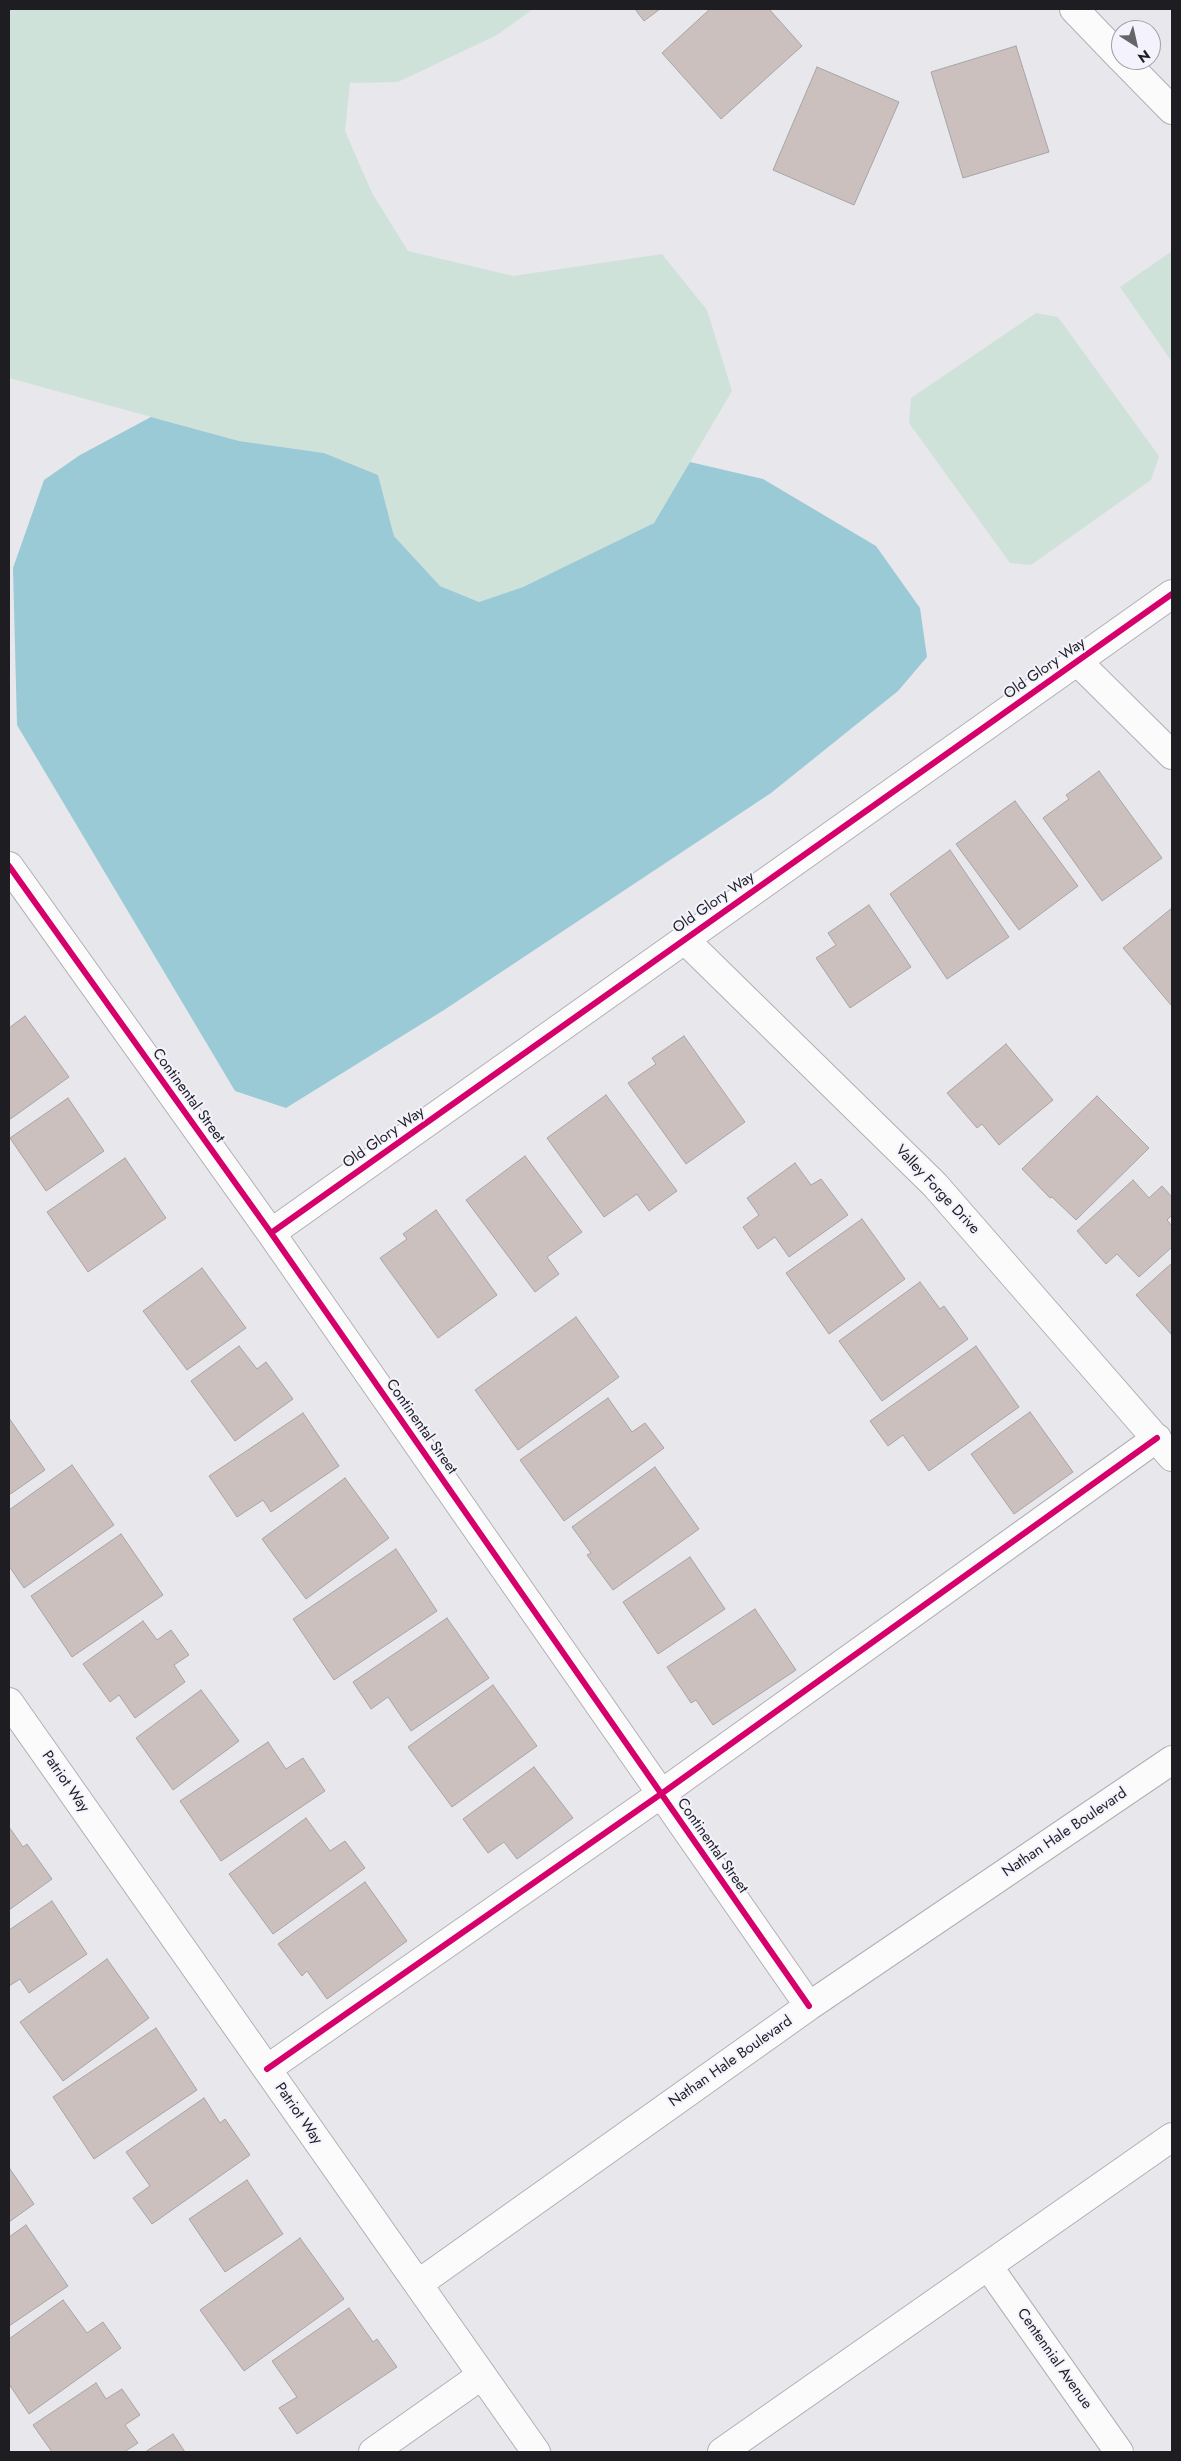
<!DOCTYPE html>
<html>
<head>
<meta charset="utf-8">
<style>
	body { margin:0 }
	#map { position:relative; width:1181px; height:2461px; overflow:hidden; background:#e8e7ec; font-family:Jost,sans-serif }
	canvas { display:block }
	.frame { position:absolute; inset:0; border:10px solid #1e1d21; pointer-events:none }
	.north { position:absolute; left:1111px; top:20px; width:50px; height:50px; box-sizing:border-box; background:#f4f2fd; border:1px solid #9e9da5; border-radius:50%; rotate:145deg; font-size:14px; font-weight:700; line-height:20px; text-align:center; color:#1e1d21 }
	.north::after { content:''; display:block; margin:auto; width:18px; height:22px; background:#656468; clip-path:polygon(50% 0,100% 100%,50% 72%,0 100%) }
</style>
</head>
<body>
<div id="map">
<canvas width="1181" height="2461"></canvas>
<div class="frame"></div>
<div class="north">N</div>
</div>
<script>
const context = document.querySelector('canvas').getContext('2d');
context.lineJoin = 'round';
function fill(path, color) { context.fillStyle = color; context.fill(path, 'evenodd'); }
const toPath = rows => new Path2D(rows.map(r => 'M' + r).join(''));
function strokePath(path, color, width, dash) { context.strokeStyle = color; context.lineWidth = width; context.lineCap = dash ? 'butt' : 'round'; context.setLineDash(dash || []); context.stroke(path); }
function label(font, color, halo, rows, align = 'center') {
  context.font = font + ' Jost,sans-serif'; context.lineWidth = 4; context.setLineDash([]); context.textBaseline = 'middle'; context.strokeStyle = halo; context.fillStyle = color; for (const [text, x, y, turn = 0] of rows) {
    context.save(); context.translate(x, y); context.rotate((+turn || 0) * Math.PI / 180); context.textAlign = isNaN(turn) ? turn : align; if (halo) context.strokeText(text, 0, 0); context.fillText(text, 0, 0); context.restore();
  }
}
fill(toPath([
	[9,9,533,9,497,35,398,82,350,83,345,131,372,193,408,251,513,276,662,254,707,310,732,391,654,523,523,587,479,602,440,586,394,536,378,475,324,453,239,441,9,378],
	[1172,251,1172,362,1120,287],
	[1036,313,1058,317,1159,456,1151,480,1031,565,1010,563,909,423,911,398]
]), '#cfe2d9');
fill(toPath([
	[151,417,239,441,324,453,378,475,394,536,440,586,479,602,523,587,654,523,690,462,763,479,876,546,920,608,927,657,898,691,771,793,444,1010,286,1108,235,1091,17,725,13,568,44,480,80,455]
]), '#9acad6');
const building = toPath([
	[635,9,660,9,644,21,635,9],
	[710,9,769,9,802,46,721,119,662,53,710,9],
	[1016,46,1049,152,963,178,931,72,1016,46],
	[817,67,899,102,854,205,773,170,817,67],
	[1099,771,1162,858,1102,901,1043,818,1069,799,1066,795,1099,771],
	[1015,801,1078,886,1019,930,956,844,1015,801],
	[950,850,1009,937,947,979,890,894,950,850],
	[869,905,911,967,850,1008,816,958,836,945,828,933,869,905],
	[1172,908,1172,1004,1171,1005,1123,948,1172,908],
	[25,1016,69,1077,9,1120,9,1028,25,1016],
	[684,1036,745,1122,686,1164,628,1083,656,1064,652,1058,684,1036],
	[1006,1044,1053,1100,999,1145,982,1124,977,1128,947,1093,1006,1044],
	[606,1095,677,1191,649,1211,637,1194,604,1217,547,1138,606,1095],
	[1097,1096,1149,1148,1076,1220,1052,1197,1050,1198,1022,1169,1097,1096],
	[68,1098,104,1151,46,1191,10,1138,68,1098],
	[525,1156,582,1232,547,1257,559,1274,535,1292,466,1200,525,1156],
	[125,1158,166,1218,88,1272,47,1212,125,1158],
	[795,1163,811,1185,821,1179,848,1215,789,1257,775,1237,758,1249,743,1227,759,1215,747,1198,795,1163],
	[1133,1180,1149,1198,1162,1186,1172,1197,1172,1215,1167,1220,1172,1226,1172,1247,1139,1277,1117,1254,1106,1264,1077,1231,1133,1180],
	[436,1210,497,1295,438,1338,380,1258,407,1239,403,1234,436,1210],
	[862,1219,905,1279,829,1334,786,1273,862,1219],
	[1172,1263,1172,1335,1136,1295,1172,1263],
	[202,1268,246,1328,187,1370,143,1311,202,1268],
	[920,1282,940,1309,944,1306,968,1339,882,1401,839,1341,920,1282],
	[576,1317,619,1377,518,1450,475,1390,576,1317],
	[239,1346,257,1369,266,1362,293,1399,235,1441,191,1381,239,1346],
	[976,1346,1019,1407,929,1471,903,1435,888,1446,870,1421,976,1346],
	[608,1398,632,1432,645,1423,664,1448,564,1521,520,1460,608,1398],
	[1030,1412,1073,1472,1014,1514,971,1454,1030,1412],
	[303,1413,339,1466,271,1512,263,1500,237,1517,209,1476,303,1413],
	[9,1418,45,1470,9,1495,9,1418],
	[72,1465,114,1525,24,1588,9,1566,9,1510,72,1465],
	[655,1467,699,1529,613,1590,587,1555,591,1553,572,1527,655,1467],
	[345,1478,389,1538,306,1599,262,1539,345,1478],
	[121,1534,163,1595,72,1657,31,1596,121,1534],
	[396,1549,437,1611,334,1680,293,1619,396,1549],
	[690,1557,725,1609,658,1654,623,1602,690,1557],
	[755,1609,796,1670,713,1725,696,1700,691,1703,667,1667,755,1609],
	[447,1618,489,1678,411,1731,388,1697,371,1709,353,1682,447,1618],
	[143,1621,157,1640,171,1630,189,1655,174,1665,185,1682,135,1718,119,1695,110,1702,83,1664,143,1621],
	[493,1685,537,1746,452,1807,408,1747,493,1685],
	[201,1690,239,1741,173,1790,136,1738,201,1690],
	[268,1742,286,1769,303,1758,325,1791,221,1861,180,1801,268,1742],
	[534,1767,573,1818,517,1859,504,1842,488,1853,463,1819,534,1767],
	[306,1818,330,1851,345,1841,365,1868,273,1934,229,1874,306,1818],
	[9,1827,23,1847,27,1844,52,1879,9,1910,9,1827],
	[365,1882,407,1941,327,1999,307,1971,302,1976,278,1944,365,1882],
	[52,1901,87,1954,29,1993,20,1979,9,1986,9,1930,52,1901],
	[107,1959,149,2018,63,2081,20,2022,107,1959],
	[156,2028,197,2090,94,2159,53,2097,156,2028],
	[204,2098,220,2123,225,2119,250,2155,152,2224,133,2198,150,2186,126,2152,204,2098],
	[10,2169,34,2204,9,2222,9,2170,10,2169],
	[247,2180,283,2234,225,2272,189,2219,247,2180],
	[26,2225,68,2286,9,2326,9,2237,26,2225],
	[300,2238,344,2299,244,2371,200,2310,300,2238],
	[63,2300,87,2333,103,2322,121,2348,29,2414,9,2384,9,2339,63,2300],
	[349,2308,373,2342,377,2339,397,2367,297,2434,279,2408,297,2397,272,2361,349,2308],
	[96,2383,106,2399,122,2389,140,2415,125,2425,138,2443,124,2452,52,2452,33,2425,96,2383],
	[173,2434,185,2452,145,2452,173,2434]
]);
fill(building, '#cbc0be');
strokePath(building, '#a7a4a6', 1);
const minor = toPath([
	[1074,9,1121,58],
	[1123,60,1172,110],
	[1077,661,1172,755],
	[9,866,271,1233,809,2006],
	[685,940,935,1185,1172,1457],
	[271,1233,1172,594],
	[9,1702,536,2452],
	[267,2069,661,1794,1157,1438],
	[988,2266,1119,2452],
	[418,2284,809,2006,1172,1760],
	[373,2452,482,2375],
	[722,2452,1172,2137]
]);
strokePath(minor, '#b0afb4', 30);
strokePath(minor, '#fcfbfc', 28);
strokePath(toPath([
	[9,866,271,1233,809,2006],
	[271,1233,1172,594],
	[267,2069,661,1794,1157,1438]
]), '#d6006c', 6);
label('15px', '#1e1d21', '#f4f2fd', [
	["Old Glory Way",1045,669,-35],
	["Old Glory Way",714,903,-35],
	["Continental Street",188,1096,54],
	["Old Glory Way",384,1138,-35],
	["Valley Forge Drive",937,1190,47],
	["Continental Street",421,1427,55],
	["Patriot Way",65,1782,55],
	["Nathan Hale Boulevard",1065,1833,-34],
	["Continental Street",712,1846,55],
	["Nathan Hale Boulevard",731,2062,-35],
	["Patriot Way",298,2114,55],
	["Centennial Avenue",1054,2359,55]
]);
</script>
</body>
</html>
